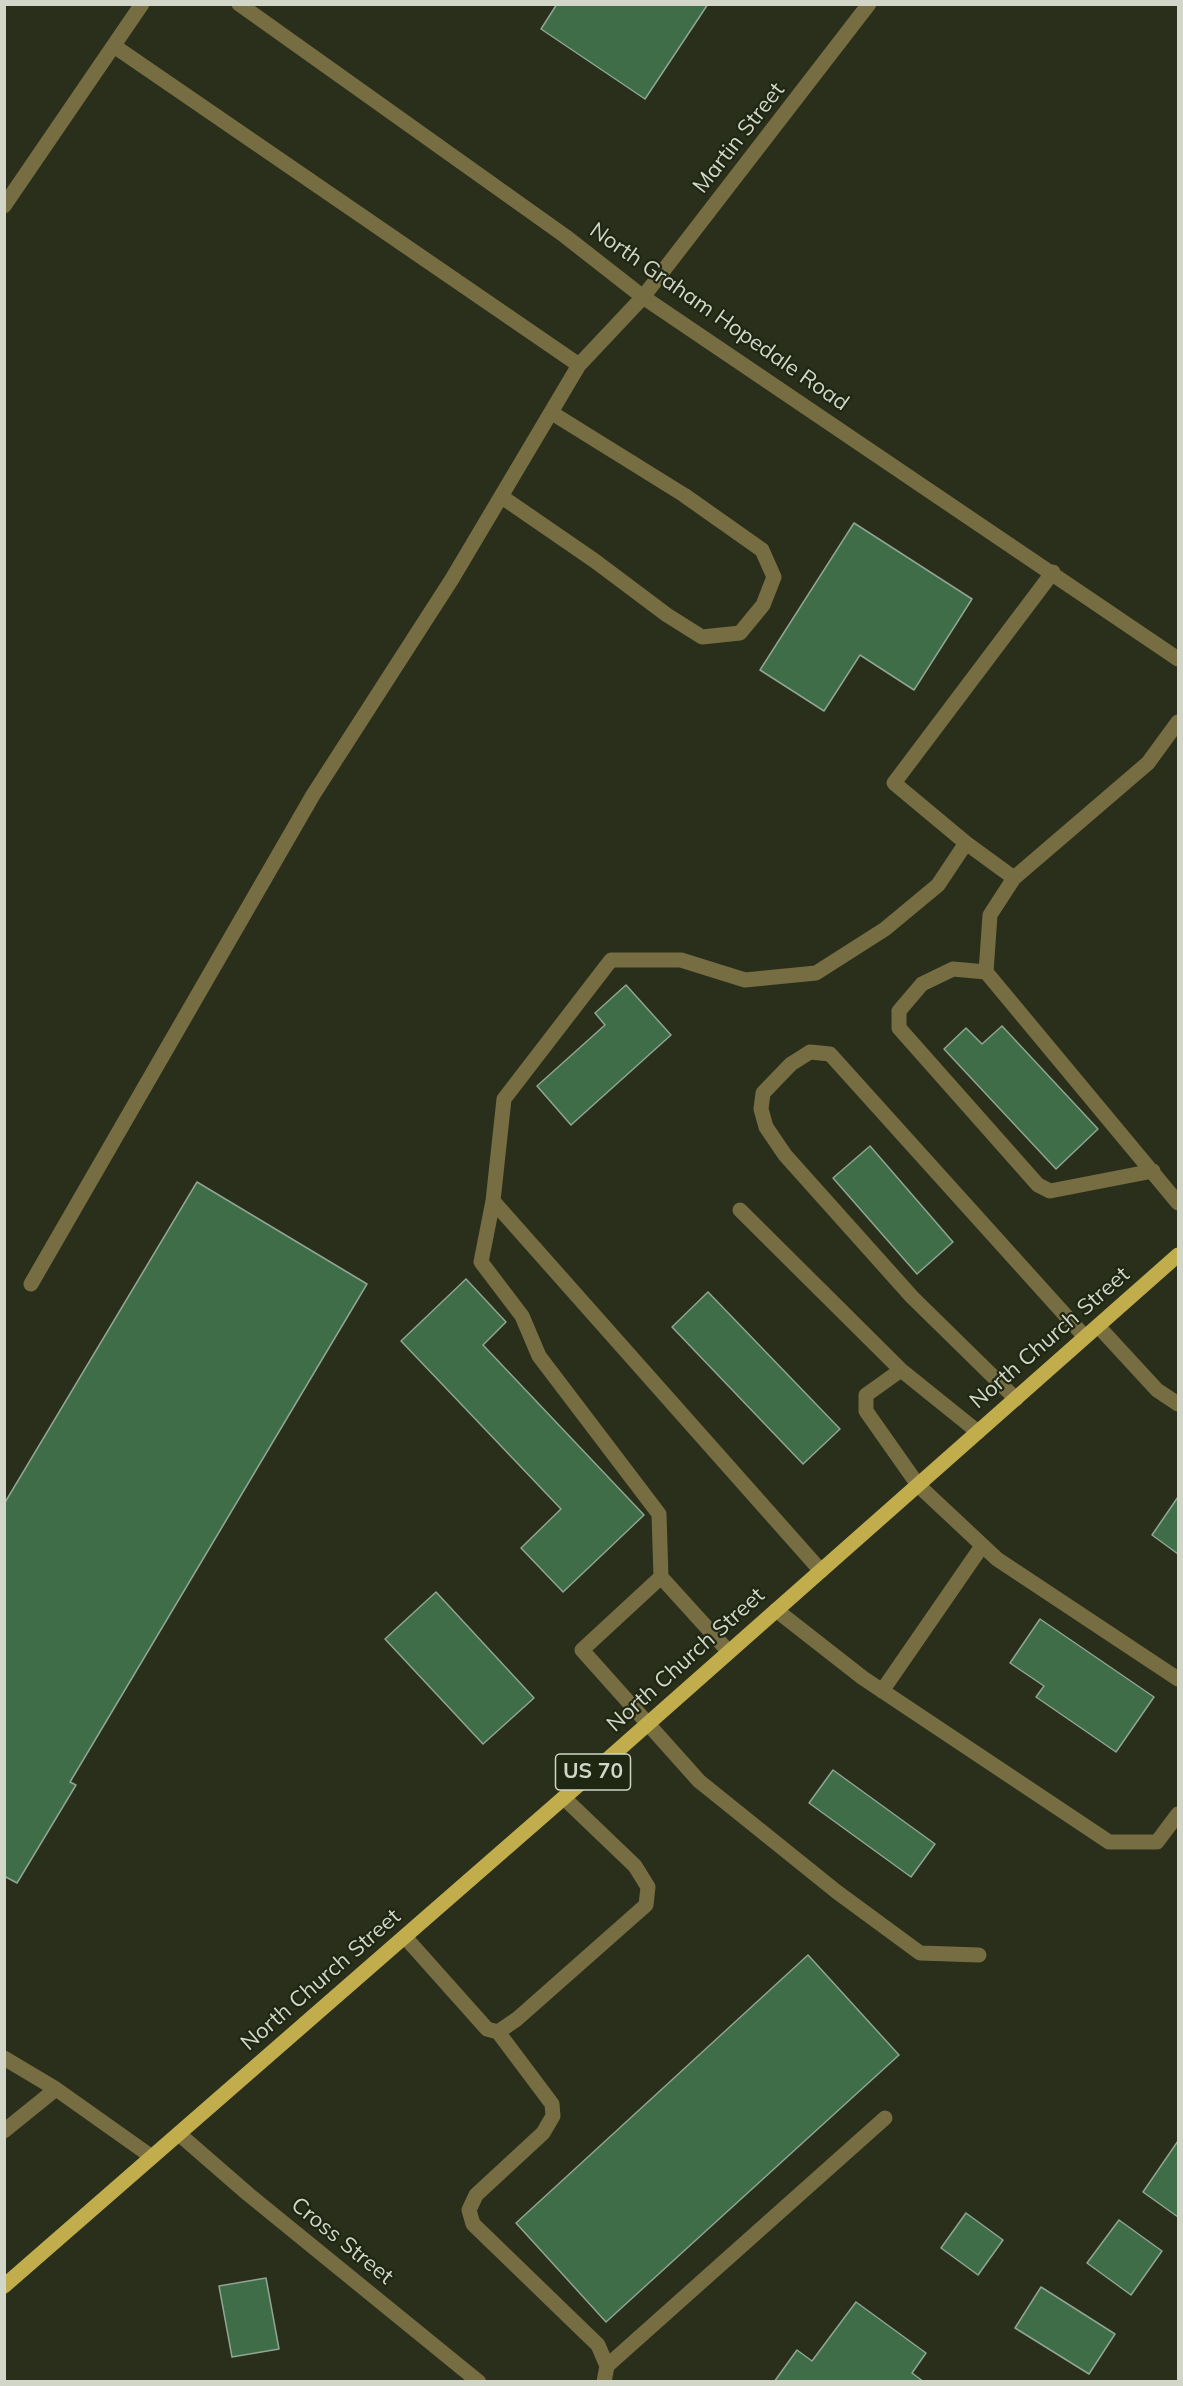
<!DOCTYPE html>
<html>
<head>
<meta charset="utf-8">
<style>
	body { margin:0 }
	#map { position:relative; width:1183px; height:2386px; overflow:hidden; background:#292f1b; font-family:Mulish,sans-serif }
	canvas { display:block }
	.frame { position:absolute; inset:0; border:6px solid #d1d6c9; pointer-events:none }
</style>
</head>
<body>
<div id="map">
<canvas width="1183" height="2386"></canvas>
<div class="frame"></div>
</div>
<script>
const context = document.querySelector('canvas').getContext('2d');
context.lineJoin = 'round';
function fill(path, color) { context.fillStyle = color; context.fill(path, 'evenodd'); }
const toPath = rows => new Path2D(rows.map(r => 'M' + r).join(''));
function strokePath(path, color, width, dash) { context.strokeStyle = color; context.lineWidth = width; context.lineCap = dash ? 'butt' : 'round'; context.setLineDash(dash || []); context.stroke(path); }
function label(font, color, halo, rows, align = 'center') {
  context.font = font + ' Mulish,sans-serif'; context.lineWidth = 4.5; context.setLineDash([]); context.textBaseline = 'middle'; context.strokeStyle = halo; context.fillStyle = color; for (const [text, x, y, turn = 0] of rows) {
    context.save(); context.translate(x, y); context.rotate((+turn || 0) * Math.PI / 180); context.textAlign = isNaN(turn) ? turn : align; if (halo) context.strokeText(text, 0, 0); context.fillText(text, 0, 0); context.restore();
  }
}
const building = toPath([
	[557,4,708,4,645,99,541,29,557,4],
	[854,523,972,599,914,690,860,655,824,711,760,670,854,523],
	[626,985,671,1035,571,1125,537,1086,605,1025,595,1013,626,985],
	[1002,1026,1098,1129,1056,1169,944,1049,966,1028,982,1044,1002,1026],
	[870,1146,953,1242,917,1274,833,1178,870,1146],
	[197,1182,367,1284,70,1782,76,1785,17,1883,4,1876,4,1504,197,1182],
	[466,1279,506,1322,483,1345,644,1515,563,1592,521,1548,561,1509,401,1341,466,1279],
	[708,1292,840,1429,803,1464,672,1327,708,1292],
	[1178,1497,1178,1554,1152,1535,1178,1497],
	[436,1592,534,1698,483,1744,385,1639,436,1592],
	[1040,1619,1154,1697,1116,1752,1036,1697,1044,1686,1010,1663,1040,1619],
	[833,1770,935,1844,911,1877,809,1803,833,1770],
	[808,1955,899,2055,606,2322,516,2223,808,1955],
	[1178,2141,1178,2217,1143,2192,1178,2141],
	[966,2213,1003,2240,978,2275,941,2248,966,2213],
	[1119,2220,1162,2251,1131,2295,1087,2263,1119,2220],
	[266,2278,279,2349,232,2357,219,2286,266,2278],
	[1041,2287,1115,2334,1089,2374,1015,2328,1041,2287],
	[856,2302,926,2353,912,2373,924,2382,774,2382,797,2350,812,2361,856,2302]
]);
fill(building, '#3e6d48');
strokePath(building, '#90a593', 1.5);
strokePath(toPath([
	[239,4,565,236,643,297,1178,659],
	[114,46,579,365],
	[4,206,142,4],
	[502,497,595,561,667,615,702,637,740,633,763,605,774,577,762,550,684,495,552,413],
	[1178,722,1148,763,1014,878,990,915,986,972,1178,1203],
	[966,843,1014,878],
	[986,972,953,969,922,984,899,1011,899,1028,1038,1185,1050,1191,1153,1171],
	[493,1201,481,1262,522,1316,539,1356,659,1514,661,1577],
	[740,1210,901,1370],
	[31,1284,313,795,452,579,579,365,643,297,869,4],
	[1098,1326,1157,1390,1178,1404],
	[1016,1399,912,1297,785,1155,766,1127,761,1109,763,1093,791,1064,810,1052,830,1054,1085,1337],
	[978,1432,901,1370,866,1395,866,1411,918,1485,997,1559,1178,1679],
	[821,1571,493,1201,504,1099,611,960,681,960,745,980,816,973,885,929,938,885,966,843,894,783,1053,572],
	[776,1610,863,1678,1109,1842,1157,1842,1178,1814],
	[729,1652,661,1577,582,1650,699,1781,837,1892,920,1953,979,1955],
	[882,1691,982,1546],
	[405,1937,487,2029,498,2032,517,2019,646,1905,648,1887,635,1866,564,1798],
	[498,2032,552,2104,553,2116,543,2133,476,2195,469,2210,473,2224,598,2345,607,2366,604,2382],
	[4,2058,56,2089,152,2157],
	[4,2131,56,2089],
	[179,2134,248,2194,479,2382],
	[607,2366,885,2118]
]), '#776d42', 15);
strokePath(toPath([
	[4,2286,599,1767,1178,1255]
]), '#c2ad4d', 15);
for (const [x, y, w] of [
	[593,1772,75]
]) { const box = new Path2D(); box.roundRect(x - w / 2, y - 18, w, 36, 4.5); context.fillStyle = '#1f2612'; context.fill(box); strokePath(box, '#d1d6c9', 1.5); }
label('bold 21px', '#d1d6c9', null, [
	["US 70",593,1772]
]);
label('22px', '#d1d6c9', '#1f2612', [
	["Martin Street",739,138,-52],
	["North Graham Hopedale Road",719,317,35],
	["North Church Street",1050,1338,-41],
	["North Church Street",686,1660,-42],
	["North Church Street",321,1980,-41],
	["Cross Street",342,2241,39]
]);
</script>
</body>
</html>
